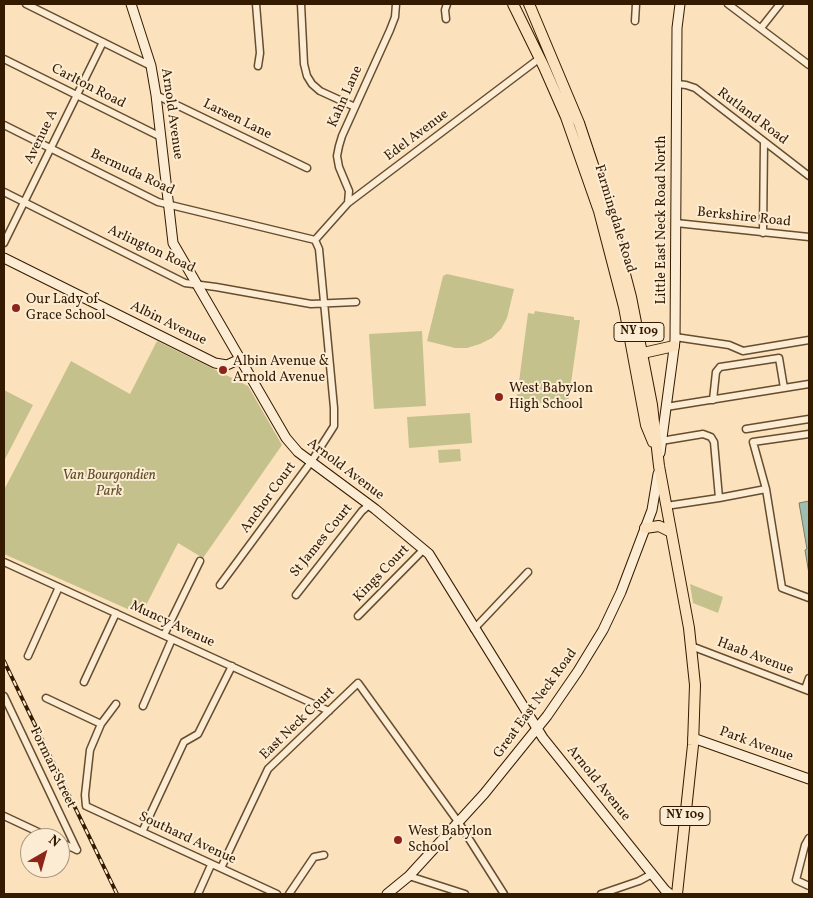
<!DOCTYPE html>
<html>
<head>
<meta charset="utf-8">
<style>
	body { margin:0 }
	#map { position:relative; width:813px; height:898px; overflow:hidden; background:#fbe2bc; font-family:Vollkorn,serif }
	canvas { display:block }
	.frame { position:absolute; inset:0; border:5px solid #341b00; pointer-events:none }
	.north { position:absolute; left:20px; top:828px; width:50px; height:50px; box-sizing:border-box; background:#fcecd3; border:1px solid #ac987f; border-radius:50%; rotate:38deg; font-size:14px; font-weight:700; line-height:20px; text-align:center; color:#341b00 }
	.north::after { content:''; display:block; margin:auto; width:18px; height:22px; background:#8f2418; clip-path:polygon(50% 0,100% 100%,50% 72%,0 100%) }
</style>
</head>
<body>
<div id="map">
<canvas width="813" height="898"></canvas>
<div class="frame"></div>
<div class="north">N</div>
</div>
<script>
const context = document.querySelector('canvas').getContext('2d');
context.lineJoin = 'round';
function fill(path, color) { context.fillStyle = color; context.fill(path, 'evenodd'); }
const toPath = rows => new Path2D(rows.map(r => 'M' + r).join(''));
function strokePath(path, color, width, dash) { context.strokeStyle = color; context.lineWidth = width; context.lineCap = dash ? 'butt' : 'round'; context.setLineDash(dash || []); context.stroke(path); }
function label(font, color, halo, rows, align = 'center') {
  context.font = font + ' Vollkorn,serif'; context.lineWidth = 4; context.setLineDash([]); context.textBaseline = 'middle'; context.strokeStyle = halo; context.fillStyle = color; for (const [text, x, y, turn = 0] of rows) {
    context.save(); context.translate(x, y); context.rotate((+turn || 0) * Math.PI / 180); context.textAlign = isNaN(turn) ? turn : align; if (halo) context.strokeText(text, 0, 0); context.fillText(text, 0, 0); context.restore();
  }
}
fill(toPath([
	[447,274,514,289,507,318,501,329,492,338,480,344,467,348,455,348,427,341,443,276],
	[535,311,574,317,574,320,580,320,568,404,562,403,562,406,522,400,522,398,517,397,528,313,534,314],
	[422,331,426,406,374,409,369,334],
	[157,341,248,386,282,445,203,558,178,543,141,615,4,554,4,490,71,361,130,394],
	[4,390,33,405,4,461],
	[470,413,472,443,409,448,407,417],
	[460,449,461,461,439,463,438,450],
	[690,584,723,597,718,613,693,603]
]), '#c5c18c');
const water = toPath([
	[809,501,809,574,805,550,807,549,799,503,809,501]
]);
fill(water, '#9fbeaf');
strokePath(water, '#747d69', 1);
const street = toPath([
	[26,4,151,66],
	[256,4,260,53,258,66],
	[301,4,304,64,307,76,312,84,320,91,355,107],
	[728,4,809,65],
	[446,19,445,10,447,4],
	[635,21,636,4],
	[761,28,780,4],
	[4,59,161,137],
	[677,84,686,85,695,88,809,176],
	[156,95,307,168],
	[4,125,158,202,315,240],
	[4,192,185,283,216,287,311,304,356,302],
	[348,203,349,191,339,167,337,156,339,146,342,136,390,30,395,17,396,4],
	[676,223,809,237],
	[763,233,764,142],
	[315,240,348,203,540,58],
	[4,243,103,42],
	[675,337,729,345,743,351,809,340],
	[713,400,716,372,720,367,779,358,784,388],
	[666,407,809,384],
	[746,429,809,419],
	[809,434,753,442,766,489,782,588,809,598],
	[661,441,703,434,711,437,714,442,719,498],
	[666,506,719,498,766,489],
	[4,562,329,711],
	[220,585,311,462,334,426,334,408,319,249,315,240],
	[296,595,362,511,369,505],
	[358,616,424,549],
	[474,629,528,572],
	[164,635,200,561],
	[691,646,809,691],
	[28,656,59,587],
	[84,682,116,613],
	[805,689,809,678],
	[4,696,77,850],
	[46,698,101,724],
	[116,704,101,724,90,750,85,795,86,806,277,894],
	[143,706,172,639],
	[4,816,51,838],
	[142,832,184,742,198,734,232,666],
	[809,838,805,845,796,880,809,886],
	[60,842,77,850],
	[221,868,268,769,358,683,459,823,504,894],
	[409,876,465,894],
	[198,894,211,865],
	[289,894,314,857,324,855],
	[601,894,639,881,652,874]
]);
const secondary = toPath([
	[131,4,151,66,156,95,173,243,286,438,298,452,375,509,429,554,543,738,665,890,670,894],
	[4,258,215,363,227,365,240,359],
	[660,453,675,341,677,28,680,4],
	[693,738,809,779],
	[387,894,409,876,484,794,547,716,578,671,603,630,621,592,652,510,658,474]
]);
const primary = toPath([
	[513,4,544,67,566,117,599,211,624,307,646,425,653,442],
	[529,4,579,123,609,213,631,297,652,405,659,466,689,628,695,685,693,745,677,894],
	[643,353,674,346],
	[645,528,659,526,671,532]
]);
strokePath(street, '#664d2f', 9);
strokePath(secondary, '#341b00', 11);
strokePath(primary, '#341b00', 12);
strokePath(street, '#fcecd3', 6);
strokePath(secondary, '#fcecd3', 9);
strokePath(primary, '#fbe2bc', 10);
const rail = toPath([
	[4,661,117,894]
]);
strokePath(rail, '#341b00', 4);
strokePath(rail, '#fcecd3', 2, [5.5]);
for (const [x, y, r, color] of [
	[16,308,5,"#8f2418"],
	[223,370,5,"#8f2418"],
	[499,397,5,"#8f2418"],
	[398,840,5,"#8f2418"]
]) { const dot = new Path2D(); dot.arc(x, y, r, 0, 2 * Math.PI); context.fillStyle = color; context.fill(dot); strokePath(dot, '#fcecd3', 2); }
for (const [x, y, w] of [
	[639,332,50],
	[685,816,50]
]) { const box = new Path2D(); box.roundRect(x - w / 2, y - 9.5, w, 19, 4); context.fillStyle = '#fcecd3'; context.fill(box); strokePath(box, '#341b00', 1); }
label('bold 12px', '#341b00', null, [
	["NY 109",639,332],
	["NY 109",685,816]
]);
label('14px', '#341b00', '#fcecd3', [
	["Carlton Road",88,87,27],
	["Kahn Lane",346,97,-66],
	["Arnold Avenue",171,114,82],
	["Rutland Road",752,117,37],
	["Larsen Lane",237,120,26],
	["Edel Avenue",417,136,-37],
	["Avenue A",42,137,-64],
	["Bermuda Road",132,173,25],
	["Berkshire Road",744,218,6],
	["Farmingdale Road",614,219,73],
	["Little East Neck Road North",662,220,-90],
	["Arlington Road",151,250,25],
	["Albin Avenue",168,324,26],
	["Arnold Avenue",345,470,37],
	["Anchor Court",269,498,-54],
	["St James Court",322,541,-51],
	["Kings Court",382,574,-46],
	["Muncy Avenue",172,625,25],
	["Haab Avenue",755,657,21],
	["Great East Neck Road",536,704,-54],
	["East Neck Court",298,724,-44],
	["Park Avenue",756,745,20],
	["Forman Street",52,768,64],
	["Arnold Avenue",598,784,51],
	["Southard Avenue",187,839,25]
]);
label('14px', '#341b00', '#fcecd3', [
	["Our Lady of",26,300],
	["Grace School",26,316],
	["Albin Avenue &",233,362],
	["Arnold Avenue",233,378],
	["West Babylon",509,389],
	["High School",509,405],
	["West Babylon",408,832],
	["School",408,848]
], 'left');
label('italic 14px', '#604d2a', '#fcecd3', [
	["Van Bourgondien",109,476],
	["Park",109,492]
]);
</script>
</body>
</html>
